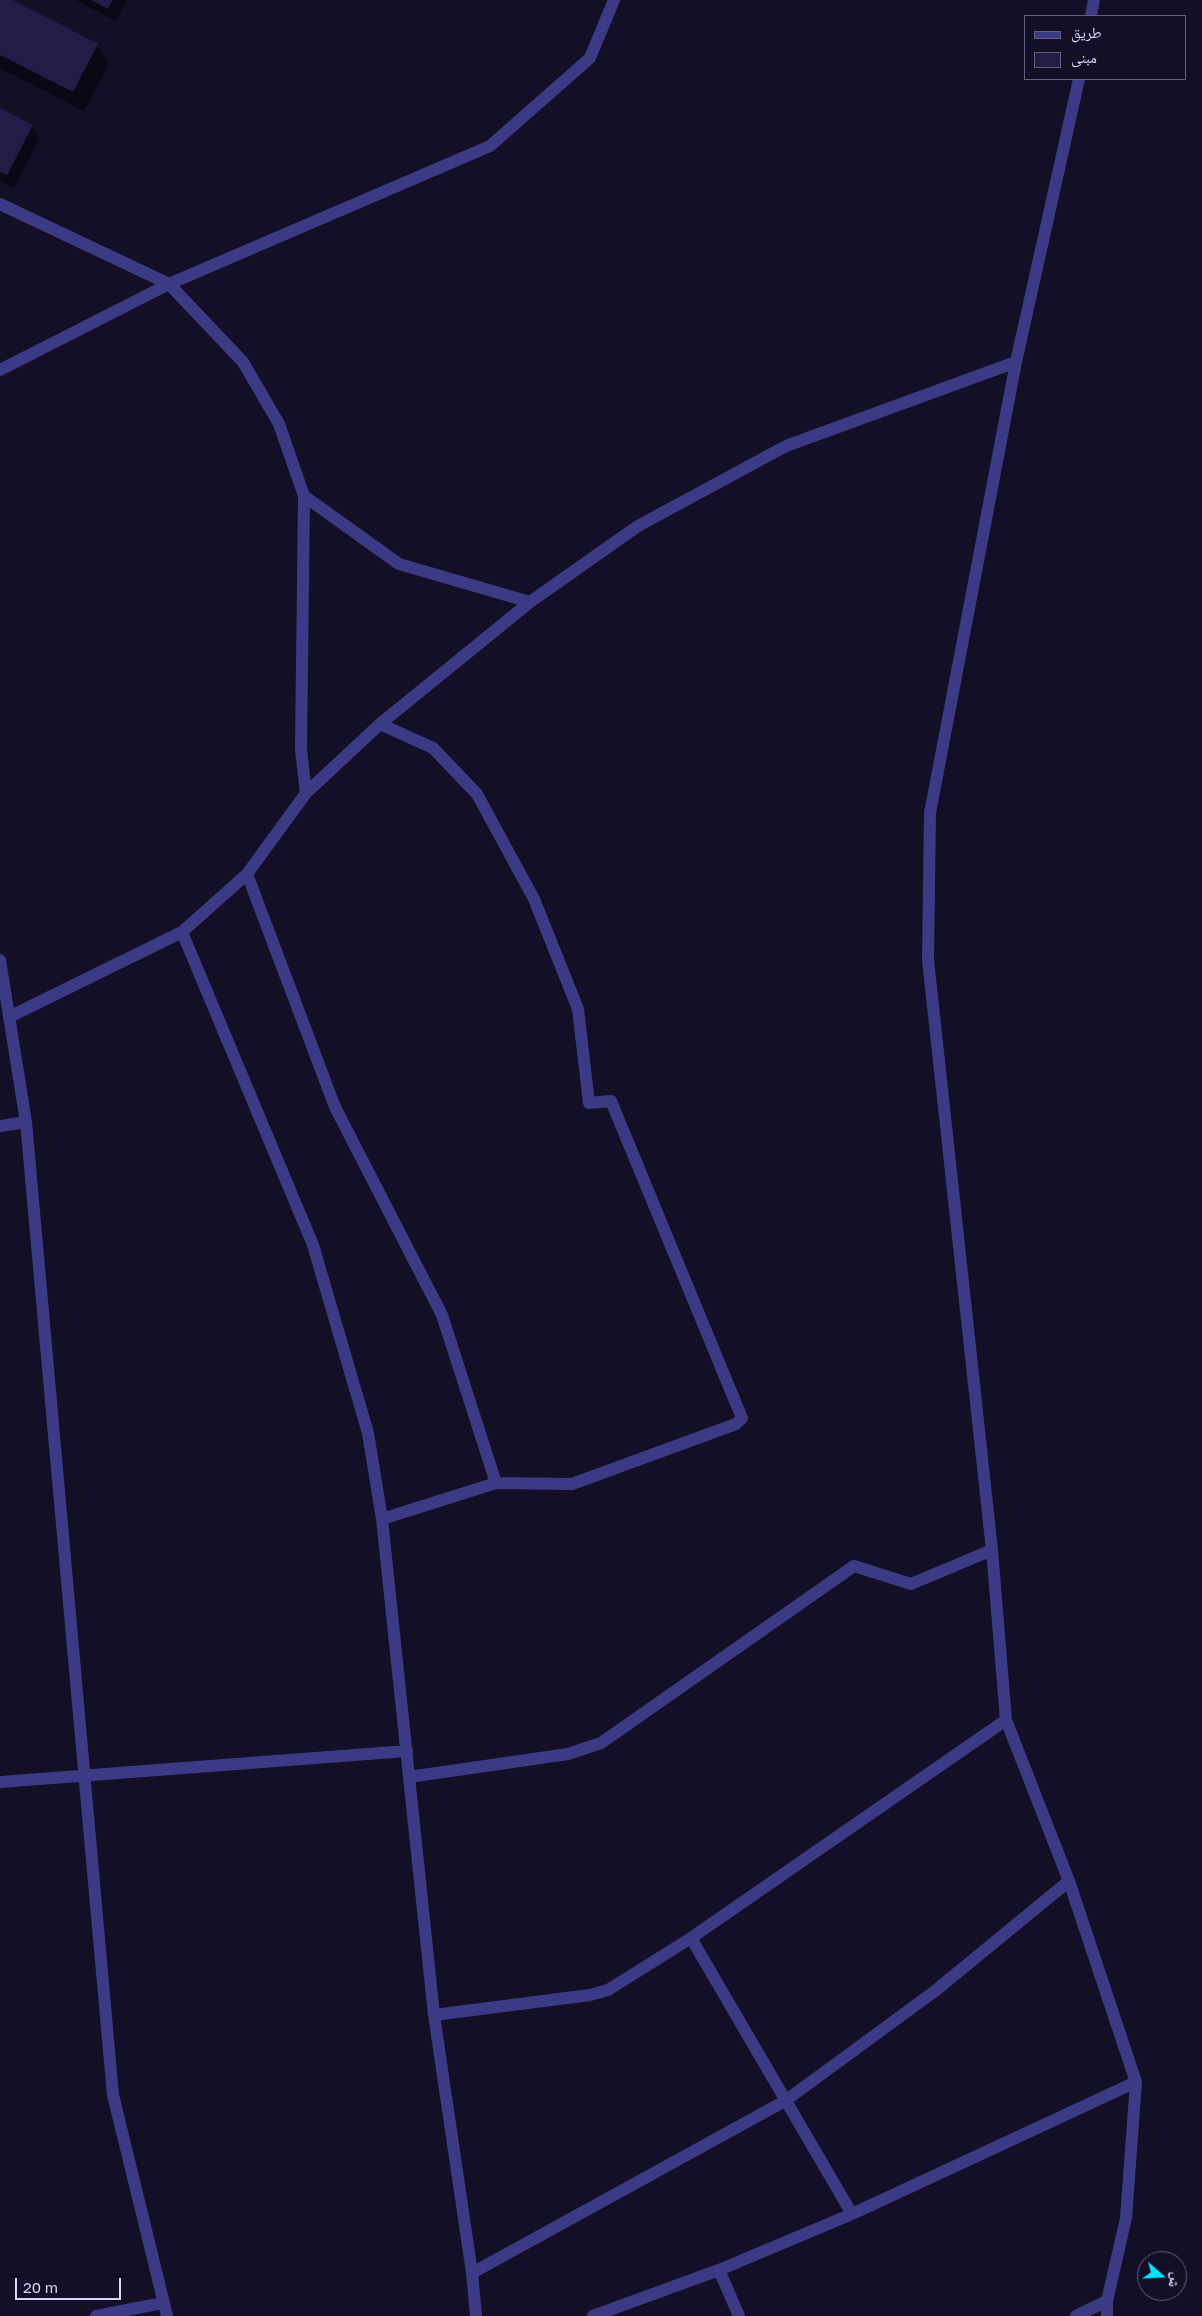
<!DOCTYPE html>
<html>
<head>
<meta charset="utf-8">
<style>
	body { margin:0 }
	#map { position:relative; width:1202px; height:2316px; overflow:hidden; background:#130f26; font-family:"Golos Text","Noto Naskh Arabic",sans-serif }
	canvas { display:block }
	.legend { position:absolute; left:1024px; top:15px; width:162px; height:65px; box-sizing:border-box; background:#130f26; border:1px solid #625e7d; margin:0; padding:6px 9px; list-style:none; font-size:15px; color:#d9d4ff }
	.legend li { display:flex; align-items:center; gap:10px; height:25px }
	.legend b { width:25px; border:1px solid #625e7d }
	.north { position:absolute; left:1137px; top:2251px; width:50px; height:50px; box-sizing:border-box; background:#130f26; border:1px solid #625e7d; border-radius:50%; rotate:109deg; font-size:14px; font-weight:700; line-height:20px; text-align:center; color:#d9d4ff }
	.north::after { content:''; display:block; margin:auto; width:18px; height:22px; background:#00e5ff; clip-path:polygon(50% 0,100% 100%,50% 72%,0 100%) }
	.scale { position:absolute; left:15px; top:2278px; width:106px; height:22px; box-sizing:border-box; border:2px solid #d9d4ff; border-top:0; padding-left:6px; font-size:15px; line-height:18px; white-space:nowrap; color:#d9d4ff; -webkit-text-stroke:4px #130f26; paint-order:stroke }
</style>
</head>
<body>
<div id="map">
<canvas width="1202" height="2316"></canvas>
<ul class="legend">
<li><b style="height:6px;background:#3d3a85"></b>طريق</li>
<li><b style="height:14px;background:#241b47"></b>مبنى</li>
</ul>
<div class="north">ش</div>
<div class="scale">20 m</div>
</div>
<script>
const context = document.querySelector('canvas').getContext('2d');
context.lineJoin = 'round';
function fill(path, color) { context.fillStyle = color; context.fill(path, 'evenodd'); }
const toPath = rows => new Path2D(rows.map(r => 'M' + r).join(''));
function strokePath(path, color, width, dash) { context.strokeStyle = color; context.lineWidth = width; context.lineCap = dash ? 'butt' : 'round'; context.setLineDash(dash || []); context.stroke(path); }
fill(toPath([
	[0,0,11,0,97,45,109,64,84,111,0,68],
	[75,0,127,0,116,21],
	[0,110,32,126,39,139,14,188,0,180]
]), '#0007');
fill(toPath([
	[0,0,13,0,98,44,73,92,0,55],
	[91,0,113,0,108,9],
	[0,108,33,125,7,175,0,172]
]), '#241b47');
strokePath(toPath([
	[1091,16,1094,0],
	[0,204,169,284,243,362,279,424,304,496,301,750,306,793],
	[1016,362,930,813,928,960,992,1550,1006,1720,1069,1881,1136,2082,1126,2218,1107,2301,1076,2316],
	[0,370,169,284,490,146,590,58,614,0],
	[304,496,399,564,530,602],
	[380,724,433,748,477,794,534,899,578,1009,589,1103,611,1101,742,1418,736,1424,572,1484,496,1483,382,1519],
	[247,874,335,1107,442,1315,496,1483],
	[182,932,313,1245,368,1433,382,1519,434,2015,472,2273,476,2316],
	[0,960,26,1122,113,2095,167,2316],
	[9,1017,182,932,247,874,306,793,380,724,530,602,638,526,786,446,1016,362,1079,79],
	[0,1126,26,1122],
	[409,1777,568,1754,601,1743,854,1566,911,1584,992,1550],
	[0,1782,407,1751],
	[691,1938,852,2214],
	[434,2015,590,1995,608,1990,691,1938,1006,1720],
	[719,2270,739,2316],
	[472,2273,785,2101,935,1991,1069,1881],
	[96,2316,163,2303],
	[593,2316,719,2270,852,2214,1136,2082],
	[1107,2316,1107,2301]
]), '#3d3a85', 12);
</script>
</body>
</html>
